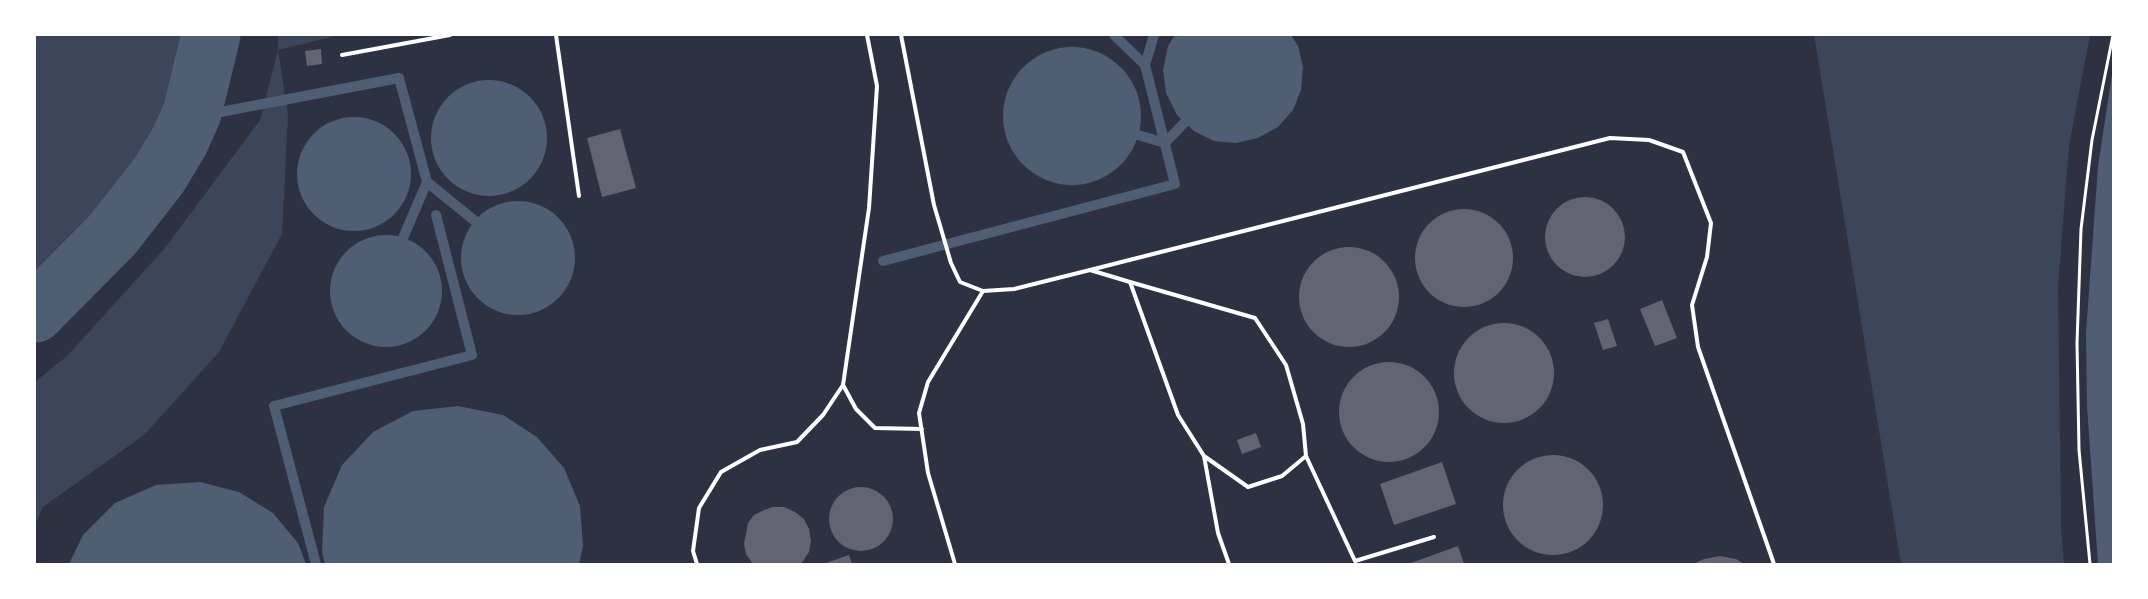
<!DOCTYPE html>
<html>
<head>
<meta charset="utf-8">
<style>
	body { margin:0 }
	#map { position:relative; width:2148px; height:599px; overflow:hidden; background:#2d3142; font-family:"Golos Text",sans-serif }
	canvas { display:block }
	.frame { position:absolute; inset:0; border:36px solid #fff; pointer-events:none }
</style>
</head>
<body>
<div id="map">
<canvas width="2148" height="599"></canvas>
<div class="frame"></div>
</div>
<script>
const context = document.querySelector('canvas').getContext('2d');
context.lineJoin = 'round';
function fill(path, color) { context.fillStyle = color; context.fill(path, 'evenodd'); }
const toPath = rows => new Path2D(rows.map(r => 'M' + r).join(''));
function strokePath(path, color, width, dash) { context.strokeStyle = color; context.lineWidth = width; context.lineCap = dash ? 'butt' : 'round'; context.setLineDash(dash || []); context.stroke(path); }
fill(toPath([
	[35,35,211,35,192,113,179,142,159,175,113,234,35,313],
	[278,35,339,35,278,50,288,115,282,234,219,352,144,435,43,507,35,525,35,382,67,356,164,249,260,120,278,50],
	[1814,35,2090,35,2069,146,2058,286,2061,527,2064,564,1901,564]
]), '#3c4559');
fill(toPath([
	[1175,35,1291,35,1298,46,1303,67,1301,90,1293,110,1278,127,1258,138,1236,143,1214,141,1194,131,1177,115,1166,93,1163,70,1168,46],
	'1003 116a69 69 0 1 1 138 0a69 69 0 1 1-138 0Z',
	[2113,68,2113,564,2098,564,2087,406,2086,333,2098,166],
	'431 138a58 58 0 1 1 116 0a58 58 0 1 1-116 0Z',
	'297 174a57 57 0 1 1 114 0a57 57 0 1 1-114 0Z',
	'461 258a57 57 0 1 1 114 0a57 57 0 1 1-114 0Z',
	'330 291a56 56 0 1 1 112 0a56 56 0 1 1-112 0Z',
	[458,406,503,415,537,437,564,468,580,506,583,546,579,564,325,564,322,552,324,507,342,465,373,432,413,411],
	[200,482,239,492,273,513,298,543,306,564,69,564,83,535,115,503,156,485]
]), '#4f5d75');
strokePath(toPath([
	[1114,35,1145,65],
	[189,118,399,78,427,182,403,238],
	[1138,135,1165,143,1185,122],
	[427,182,475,221],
	[883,261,1175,184,1145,65,1154,35],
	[316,564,274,406,472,355,436,215]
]), '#4f5d75', 10);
strokePath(toPath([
	[35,313,113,234,159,175,179,142,192,113,211,35]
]), '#4f5d75', 59);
fill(toPath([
	[321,49,322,64,307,66,305,51],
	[620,129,636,188,602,197,587,138],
	'1545 237a40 40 0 1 1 80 0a40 40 0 1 1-80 0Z',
	'1415 258a49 49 0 1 1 98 0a49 49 0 1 1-98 0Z',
	'1299 297a50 50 0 1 1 100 0a50 50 0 1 1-100 0Z',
	[1662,300,1677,338,1655,346,1640,309],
	[1608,319,1617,346,1603,350,1594,323],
	'1454 373a50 50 0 1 1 100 0a50 50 0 1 1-100 0Z',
	'1339 412a50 50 0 1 1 100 0a50 50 0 1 1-100 0Z',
	[1256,433,1261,447,1242,454,1237,440],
	'1503 505a50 50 0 1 1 100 0a50 50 0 1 1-100 0Z',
	[1442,462,1456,504,1394,525,1380,484],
	'829 519a32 32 0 1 1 64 0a32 32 0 1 1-64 0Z',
	[773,507,784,507,795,512,804,519,809,529,811,541,809,552,801,564,753,564,746,554,744,544,748,523,754,515,764,510],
	[1458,546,1464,564,1408,564],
	[849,555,852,564,823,564],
	[1720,556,1736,559,1744,564,1693,564,1704,559]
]), '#626471');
strokePath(toPath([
	[2090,564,2079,450,2077,343,2081,229,2092,140,2113,35]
]), '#fff', 3);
strokePath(toPath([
	[556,35,579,196],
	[901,35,934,205,951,263,960,282,983,291,1014,289,1090,270,1130,282,1255,318,1286,365,1303,424,1306,456,1282,476,1248,487,1204,456,1178,415,1130,282],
	[342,55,450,35],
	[1090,270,1610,138,1649,140,1683,152,1711,223,1707,257,1692,305,1698,347,1774,564],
	[843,385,856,409,875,428,922,429],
	[1204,456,1218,533,1229,564],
	[1306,456,1355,561,1434,537],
	[697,564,693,551,699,508,721,472,760,450,797,442,823,415,843,385,869,208,877,86,867,35],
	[955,564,928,473,919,413,928,382,983,291]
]), '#fff', 4);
</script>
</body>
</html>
